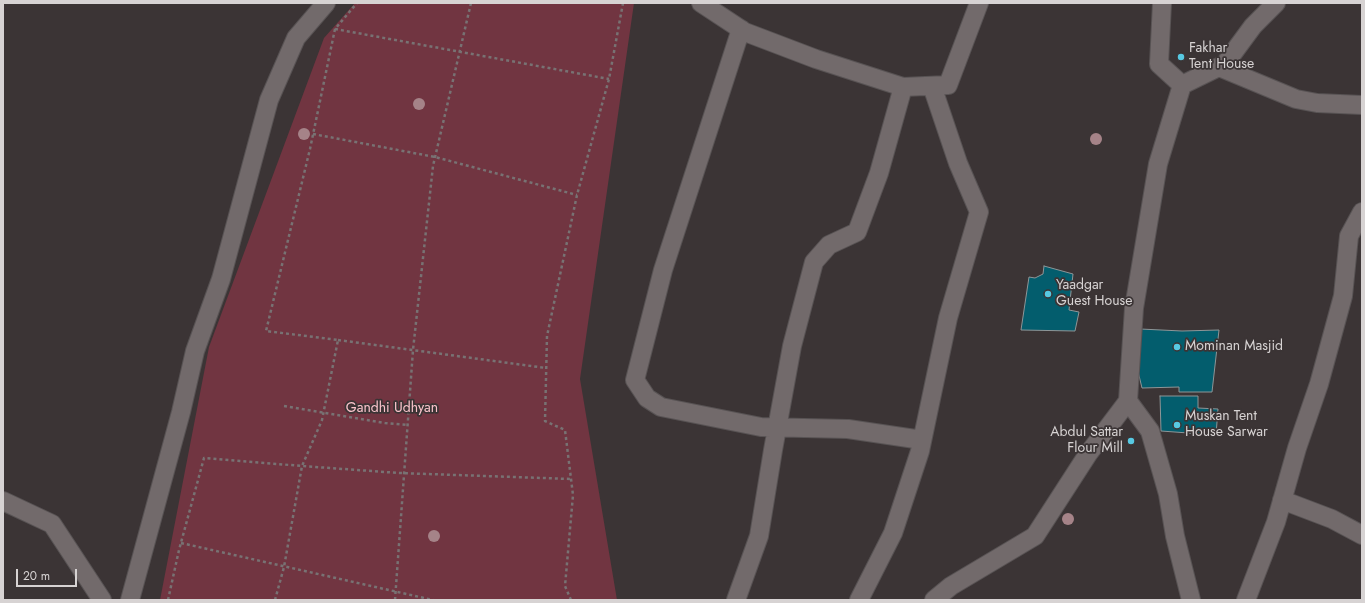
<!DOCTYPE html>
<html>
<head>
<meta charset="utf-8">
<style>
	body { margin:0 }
	#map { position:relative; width:1365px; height:603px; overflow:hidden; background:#3b3435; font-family:Jost,sans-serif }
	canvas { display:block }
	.frame { position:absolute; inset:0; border:4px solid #d7d3d3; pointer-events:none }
	.scale { position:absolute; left:16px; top:569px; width:61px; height:18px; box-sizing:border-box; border:2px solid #d7d3d3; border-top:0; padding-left:5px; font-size:12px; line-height:14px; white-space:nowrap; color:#d7d3d3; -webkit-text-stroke:3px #3b3435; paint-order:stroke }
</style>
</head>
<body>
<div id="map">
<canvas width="1365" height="603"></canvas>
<div class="frame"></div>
<div class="scale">20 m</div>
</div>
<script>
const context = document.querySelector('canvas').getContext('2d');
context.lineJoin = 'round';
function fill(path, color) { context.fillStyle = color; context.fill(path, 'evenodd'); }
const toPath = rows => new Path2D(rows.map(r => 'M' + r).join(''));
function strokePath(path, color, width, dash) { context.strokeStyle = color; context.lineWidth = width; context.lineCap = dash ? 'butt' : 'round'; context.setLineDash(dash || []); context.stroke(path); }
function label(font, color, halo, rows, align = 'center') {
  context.font = font + ' Jost,sans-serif'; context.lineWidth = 3.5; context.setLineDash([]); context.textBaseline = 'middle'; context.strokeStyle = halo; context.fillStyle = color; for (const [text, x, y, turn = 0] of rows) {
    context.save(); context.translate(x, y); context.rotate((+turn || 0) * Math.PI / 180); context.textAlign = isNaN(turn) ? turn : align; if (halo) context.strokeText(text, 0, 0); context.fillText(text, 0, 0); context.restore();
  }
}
fill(toPath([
	[355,3,634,3,580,379,617,600,160,600,209,347,324,38]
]), '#713541');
const building = toPath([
	[1044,266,1073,274,1069,310,1079,312,1075,331,1021,330,1029,277,1035,278,1043,274,1044,266],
	[1140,329,1182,331,1219,330,1212,392,1179,392,1179,387,1142,388,1136,363,1140,329],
	[1160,396,1198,396,1198,408,1218,409,1216,435,1161,431,1160,396]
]);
fill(building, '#035d6d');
strokePath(building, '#8e9698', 1);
const minor = toPath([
	[701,3,745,32,816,59,903,87,948,85,979,3],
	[741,29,663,270,635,380,647,398,661,407,761,427,848,429,922,440],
	[1219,67,1296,99,1317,103,1362,105],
	[1182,85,1225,64,1253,26,1276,3],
	[1128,401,1150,431,1168,494,1175,536,1191,600],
	[1282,500,1332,519,1362,535],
	[3,501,52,524,102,600],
	[130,600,181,412,195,351,221,279,269,100,296,38,326,3],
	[736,600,759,536,773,450,792,346,814,262,829,245,857,232,879,173,903,87],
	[859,600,893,533,920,451,948,318,979,212,958,163,932,86],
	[934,600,951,586,1035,536,1088,454,1128,401,1134,308,1158,164,1182,85,1159,64,1162,3],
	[1246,600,1276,522,1297,448,1319,384,1343,296,1349,236,1362,212]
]);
strokePath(minor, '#585354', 20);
strokePath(toPath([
	[335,29,609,79],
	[313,134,435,157,577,195],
	[338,340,546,368],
	[284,406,385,423,408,425],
	[181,543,433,600],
	[168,600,179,550,204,458,302,466,322,420,338,340,266,331,310,149,335,29,357,3],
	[275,600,284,567,302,466,399,473,571,479],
	[395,600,413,350,433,166,471,3],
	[571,600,565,586,573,495,565,430,545,421,547,336,577,195,609,79,623,3]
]), '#787273', 2.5, [3, 3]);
strokePath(minor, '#726a6b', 18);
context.fillStyle = '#a58388';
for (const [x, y] of [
	[419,104],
	[304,134],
	[1096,139],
	[1068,519],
	[434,536]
]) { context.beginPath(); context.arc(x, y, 6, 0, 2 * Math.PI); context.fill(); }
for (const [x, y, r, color] of [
	[1181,57,4,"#57c9e2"],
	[1048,294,4,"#57c9e2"],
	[1177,347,4,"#57c9e2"],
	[1177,425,4,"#57c9e2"],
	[1131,441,4,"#57c9e2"]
]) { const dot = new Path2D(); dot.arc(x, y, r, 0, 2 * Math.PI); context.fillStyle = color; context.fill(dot); strokePath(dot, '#3b3435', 1.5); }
label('14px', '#d7d3d3', '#3b3435', [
	["Fakhar",1189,49],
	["Tent House",1189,65],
	["Yaadgar",1056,286],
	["Guest House",1056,302],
	["Mominan Masjid",1185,347],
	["Muskan Tent",1185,417],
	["House Sarwar",1185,433],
	["Abdul Sattar",1123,433,"right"],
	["Flour Mill",1123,449,"right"]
], 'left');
label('14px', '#fbc4cc', '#3b3435', [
	["Gandhi Udhyan",392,409]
]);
</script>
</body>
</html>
